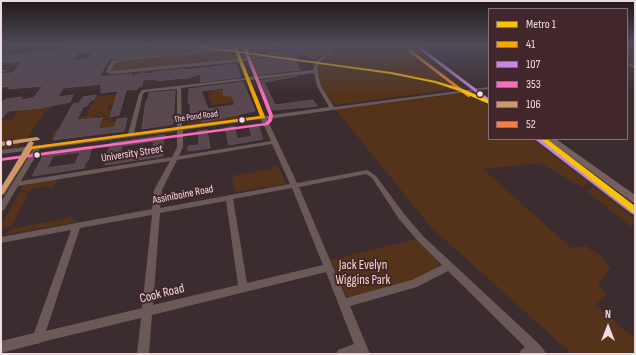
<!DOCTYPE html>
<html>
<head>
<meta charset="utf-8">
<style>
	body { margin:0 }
	#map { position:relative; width:636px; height:355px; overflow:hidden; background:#3b2c30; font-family:"Sofia Sans Condensed",sans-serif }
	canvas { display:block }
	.frame { position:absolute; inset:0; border:2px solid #efdce0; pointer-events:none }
	.legend { position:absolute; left:488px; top:8px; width:140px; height:132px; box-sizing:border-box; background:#41262c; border:1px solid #876f74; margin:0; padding:5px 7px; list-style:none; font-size:12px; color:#efdce0 }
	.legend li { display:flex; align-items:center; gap:8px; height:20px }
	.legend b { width:20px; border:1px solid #876f74 }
	.north { position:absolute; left:588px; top:307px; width:40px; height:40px; -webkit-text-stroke:3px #41262c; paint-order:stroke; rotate:0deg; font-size:11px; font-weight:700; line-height:16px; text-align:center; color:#efdce0 }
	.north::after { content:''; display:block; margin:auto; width:14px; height:18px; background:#efdce0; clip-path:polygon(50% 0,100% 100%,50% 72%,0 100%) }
</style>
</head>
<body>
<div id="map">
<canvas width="636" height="355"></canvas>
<div class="frame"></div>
<ul class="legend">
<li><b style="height:5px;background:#f8c300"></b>Metro 1</li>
<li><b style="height:5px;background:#f7a600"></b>41</li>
<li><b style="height:5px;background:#c787e3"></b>107</li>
<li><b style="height:5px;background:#fb6dba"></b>353</li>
<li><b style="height:5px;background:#cd976f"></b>106</li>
<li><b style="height:5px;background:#f77d43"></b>52</li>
</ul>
<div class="north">N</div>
</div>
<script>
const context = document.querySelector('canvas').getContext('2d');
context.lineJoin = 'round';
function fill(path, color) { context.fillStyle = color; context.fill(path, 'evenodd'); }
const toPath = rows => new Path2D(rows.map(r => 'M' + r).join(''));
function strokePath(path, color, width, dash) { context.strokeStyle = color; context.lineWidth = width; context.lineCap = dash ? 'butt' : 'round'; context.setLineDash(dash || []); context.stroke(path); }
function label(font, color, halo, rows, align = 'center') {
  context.font = font + ' "Sofia Sans Condensed",sans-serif'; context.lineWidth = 4; context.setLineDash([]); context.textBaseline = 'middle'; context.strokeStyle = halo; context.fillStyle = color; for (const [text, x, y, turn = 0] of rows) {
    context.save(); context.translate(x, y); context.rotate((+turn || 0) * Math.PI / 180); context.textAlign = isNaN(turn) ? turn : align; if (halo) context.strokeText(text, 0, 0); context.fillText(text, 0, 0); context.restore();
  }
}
fill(toPath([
	[351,45,410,45,422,54,419,55,464,88,334,105,322,87,317,68,319,62,333,52,332,47],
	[240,49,268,50,269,51,266,53,294,50,269,54,258,52,252,55,265,55,245,59],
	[234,50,237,58,239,59,237,60,111,71,110,70,114,62,121,60],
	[227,89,223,94,232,95,232,100,229,103,211,105,209,104,214,103,209,100,209,96,210,94,208,93,216,90],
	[470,92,489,104,489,139,532,139,589,183,582,187,540,163,483,169,571,248,585,246,601,256,610,268,598,286,607,294,595,305,635,339,635,354,572,354,432,228,336,110],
	[121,94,116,97,114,104,108,105,107,109,113,108,108,118,102,112,90,111,101,113,106,118,103,120,111,119,111,122,117,122,115,129,51,138,56,129,100,123,102,117,95,115,90,114,100,118,79,119,89,114,88,113,89,109,98,96],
	[52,107,44,113,27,139,22,139,17,147,1,149,1,123,5,119,11,120,19,111],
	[191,113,191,120,200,118,202,124,202,121,228,116,229,120,229,116,239,114,240,119,200,124,187,125,187,114],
	[278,165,286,184,235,192,232,176,273,169,272,166],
	[57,180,55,185,52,188,49,188,49,186,31,189,29,192,21,190,24,185],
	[594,187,635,219,633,225,630,226,587,191],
	[20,192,28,193,11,227,7,227,1,230,1,225],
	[72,217,71,221,77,220,76,222,3,235,12,229],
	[416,239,437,260,439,265,438,267,411,281,352,297,346,295,330,260]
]), '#55331b');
const building = toPath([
	[73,45,95,45,91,52,78,53,72,61,88,59,95,48,142,45,140,52,151,51,152,49,184,46,185,45,227,45,227,47,109,59,99,77,132,74,131,77,141,73,152,74,153,72,186,69,186,70,236,64,241,77,201,82,200,74,186,79,183,78,156,81,156,79,143,80,142,86,138,87,138,89,126,90,119,115,110,117,118,91,101,93,101,84,63,88,58,97,73,95,70,102,41,108,8,111,1,120,1,102,7,99,22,97,20,100,33,98,43,86,8,89,11,86,1,87,1,74,12,73,24,61,1,63,1,56,69,49,73,45],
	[326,50,327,52,314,59,299,53,296,62,300,70,254,75,248,62,286,53,326,50],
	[297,76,264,82,275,105,313,100,317,106,273,110,266,103,256,81,297,76],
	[243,82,255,111,202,122,201,118,191,120,190,103,188,103,189,89,243,82],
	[224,88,223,95,232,96,235,105,208,109,201,91,224,88],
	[175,91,173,124,142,129,146,100,148,100,149,93,175,91],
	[96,95,94,100,91,100,87,106,83,107,77,120,102,118,98,129,115,127,117,119,127,118,124,131,53,140,73,104,79,103,83,97,96,95],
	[258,125,263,139,229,145,225,128,234,126,237,139,252,136,249,126,258,125],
	[207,130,210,148,188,151,188,146,199,145,198,131,207,130],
	[164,135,163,156,105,165,107,158,106,158,111,143,164,135],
	[154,141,153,152,119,157,122,146,154,141],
	[92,146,88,161,86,161,84,168,32,176,45,152,92,146],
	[80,152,75,164,47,168,53,156,80,152]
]);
fill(building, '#594750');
strokePath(building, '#5c4f54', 1);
fill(toPath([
	[152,45,158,46,184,45,158,48,152,47,152,45],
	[232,45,236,45,237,47,278,48,309,45,324,45,278,50,238,49,242,59,286,50,325,46,324,45,345,45,330,47,333,52,319,63,317,69,321,86,334,107,489,87,489,89,267,119,297,183,367,170,369,171,376,176,405,215,423,236,538,343,544,350,546,354,519,354,521,350,525,347,448,271,417,287,350,306,370,354,336,354,338,350,354,344,326,272,152,315,149,354,137,354,141,318,42,342,38,344,36,344,1,353,1,341,34,333,71,230,1,243,1,237,152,209,154,190,170,161,18,186,4,210,1,211,1,202,33,150,32,150,4,195,1,195,1,187,25,151,1,154,1,150,128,134,139,94,142,90,245,78,239,62,113,74,106,72,112,61,125,58,233,48,232,45],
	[327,48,329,52,316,61,313,70,249,77,243,61,286,52,327,48],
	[234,50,238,59,110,71,115,63,125,60,234,50],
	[314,73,317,86,329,107,265,116,250,80,314,73],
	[246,80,260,116,182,126,181,88,246,80],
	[177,89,177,127,134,133,143,94,145,92,177,89],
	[261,119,271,141,179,156,183,147,183,130,261,119],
	[177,131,177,147,172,157,21,181,40,149,177,131],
	[272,144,290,184,160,208,162,190,177,160,272,144],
	[366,174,372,178,399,219,417,240,442,265,412,280,346,298,299,187,366,174],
	[292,188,323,265,247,283,233,199,292,188],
	[226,201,238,285,153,305,160,213,226,201],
	[152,215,142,308,46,331,80,228,152,215],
	[627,63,635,66,635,68,627,65,627,63],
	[1,70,6,70,8,71,1,72,1,70]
]), '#6b5957');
fill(toPath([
	[413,45,418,45,489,98,489,103,413,45],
	[534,139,543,139,635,207,635,215,631,214,534,139],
	[547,139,556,139,635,195,635,203,632,202,547,139]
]), '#76605e');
fill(toPath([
	[233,45,236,45,265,117,265,118,32,149,3,194,1,195,1,188,28,147,260,116,233,45]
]), '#f7a600');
fill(toPath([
	[414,45,417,45,489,99,489,102,414,45],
	[535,139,541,139,635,209,635,214,633,214,535,139]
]), '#c787e3');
fill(toPath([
	[242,45,245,45,273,115,272,121,268,125,1,161,1,159,2,158,265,123,268,120,269,115,242,45]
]), '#fb6dba');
fill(toPath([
	[37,137,40,139,39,140,1,146,1,142,37,137],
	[31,141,34,143,4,193,1,195,1,188,28,143,31,141]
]), '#cd976f');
fill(toPath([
	[409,50,411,50,470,95,470,97,468,97,409,52,409,50]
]), '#f77d43');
fill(toPath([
	[183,45,193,45,391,72,436,81,463,89,489,100,489,104,459,91,435,83,391,74,183,45],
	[540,139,547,139,635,206,635,213,632,212,540,139]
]), '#f8c300');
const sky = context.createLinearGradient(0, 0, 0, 95);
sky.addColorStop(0, '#20181a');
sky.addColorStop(0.47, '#4f4b59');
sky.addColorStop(1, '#4f4b5900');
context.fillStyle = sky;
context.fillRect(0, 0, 636, 95);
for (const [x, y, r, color] of [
	[480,94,3.5,"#efdce0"],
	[242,120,3.5,"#efdce0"],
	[9,143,3.5,"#efdce0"],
	[37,155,3.5,"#efdce0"]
]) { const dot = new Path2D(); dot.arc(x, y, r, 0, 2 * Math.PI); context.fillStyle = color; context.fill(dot); strokePath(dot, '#41262c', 1.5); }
label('9px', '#efdce0', '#41262c', [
	["The Pond Road",196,117,-8]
]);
label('11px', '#efdce0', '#41262c', [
	["University Street",132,154,-9],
	["Assiniboine Road",183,195,-11]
]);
label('13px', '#fad7c0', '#41262c', [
	["Jack Evelyn",363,266],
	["Wiggins Park",363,281]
]);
label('13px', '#efdce0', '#41262c', [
	["Cook Road",162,294,-14]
]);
</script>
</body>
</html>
